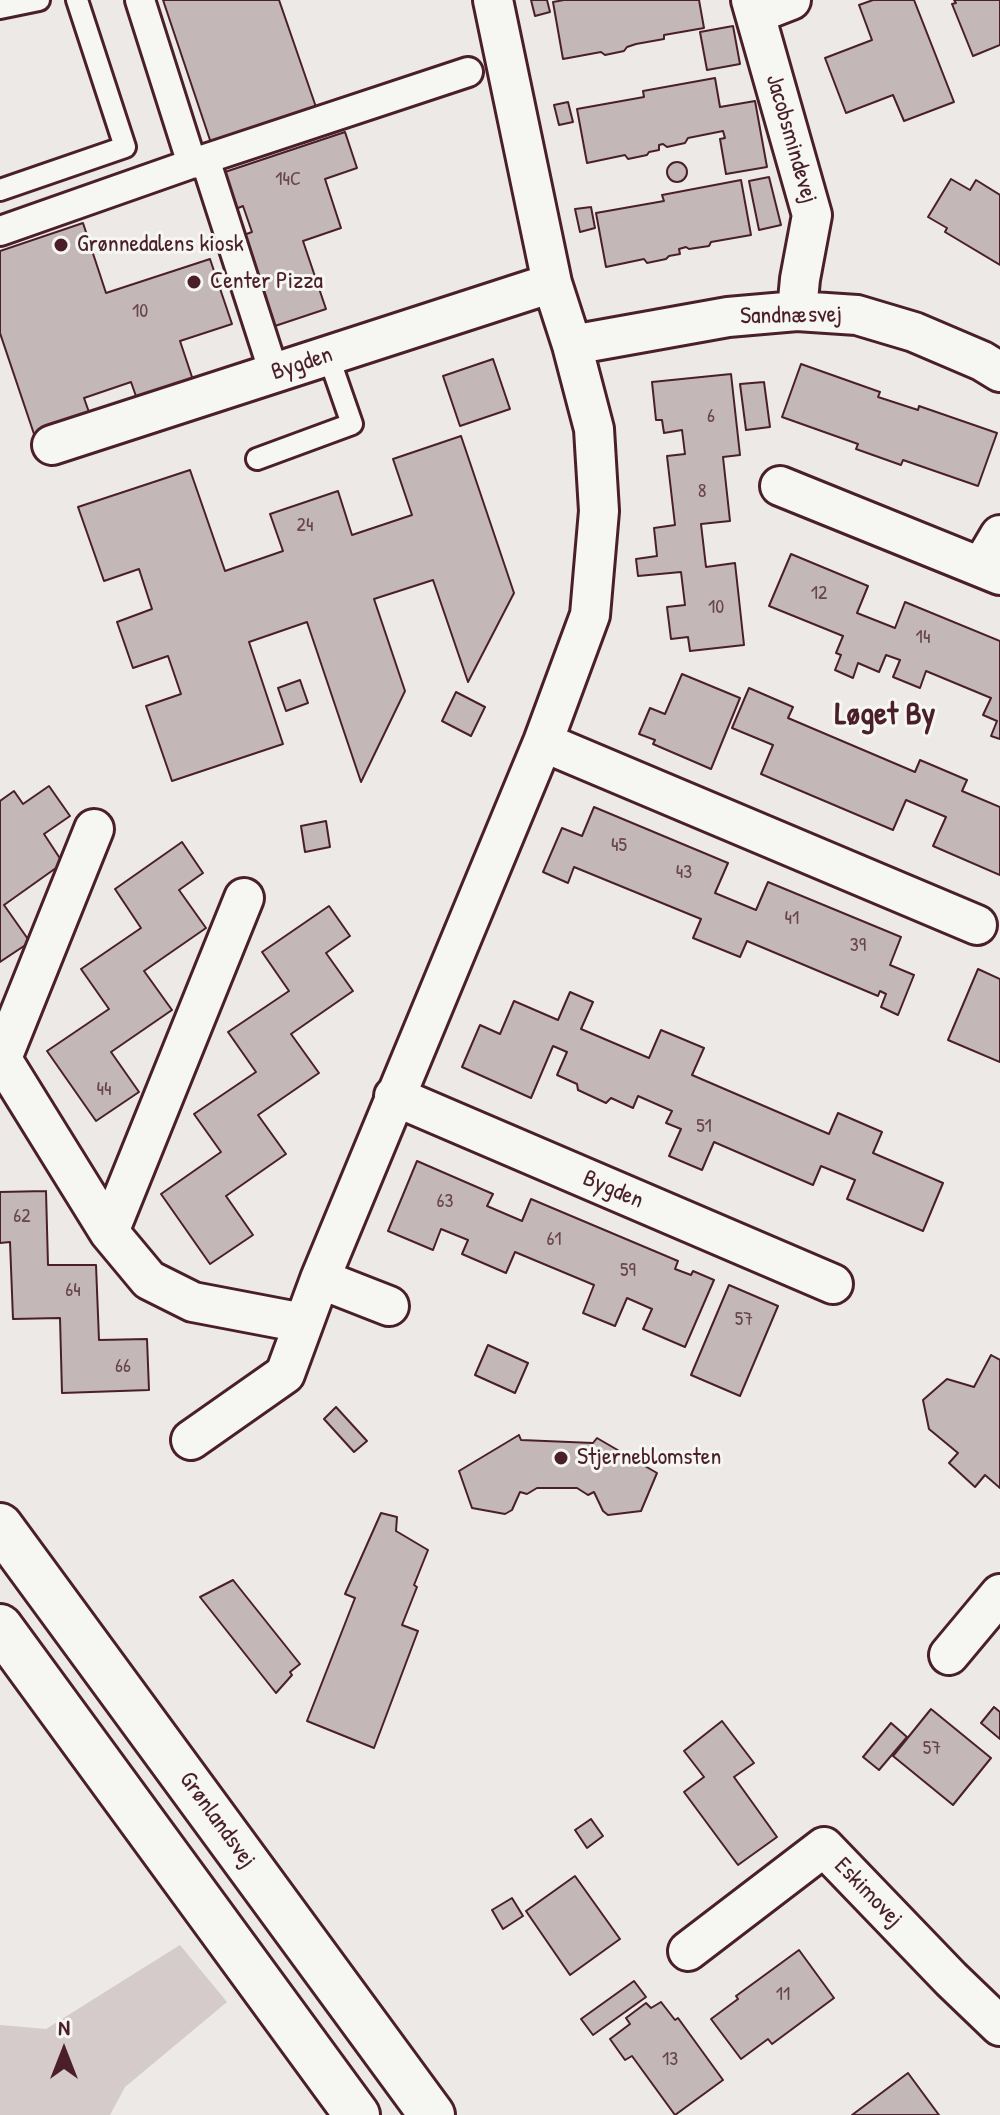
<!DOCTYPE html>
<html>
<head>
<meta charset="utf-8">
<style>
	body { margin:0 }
	#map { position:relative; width:1000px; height:2115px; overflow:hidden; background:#ece9e6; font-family:"Patrick Hand",sans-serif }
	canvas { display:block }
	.north { position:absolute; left:24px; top:2011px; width:80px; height:80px; -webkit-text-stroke:6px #f6f6f2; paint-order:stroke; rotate:0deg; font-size:22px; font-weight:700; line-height:32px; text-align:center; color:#4a1f2b }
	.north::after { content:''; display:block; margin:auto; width:28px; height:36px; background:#4a1f2b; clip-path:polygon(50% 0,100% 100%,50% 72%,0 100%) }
</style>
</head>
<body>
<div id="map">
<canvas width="1000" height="2115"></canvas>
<div class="north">N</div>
</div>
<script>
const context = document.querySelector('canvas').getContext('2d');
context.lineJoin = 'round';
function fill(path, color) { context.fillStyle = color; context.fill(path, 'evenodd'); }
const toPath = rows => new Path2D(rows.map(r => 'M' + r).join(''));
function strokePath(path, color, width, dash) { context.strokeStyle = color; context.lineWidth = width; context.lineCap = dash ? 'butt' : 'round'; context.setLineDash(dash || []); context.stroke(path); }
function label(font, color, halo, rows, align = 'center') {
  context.font = font + ' "Patrick Hand",sans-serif'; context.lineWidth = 6; context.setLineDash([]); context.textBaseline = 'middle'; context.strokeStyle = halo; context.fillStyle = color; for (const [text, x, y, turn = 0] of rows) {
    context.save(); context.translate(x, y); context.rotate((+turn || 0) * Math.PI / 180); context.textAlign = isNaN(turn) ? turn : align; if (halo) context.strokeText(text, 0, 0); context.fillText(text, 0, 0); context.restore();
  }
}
fill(toPath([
	[180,1945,227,2002,125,2087,110,2115,0,2115,0,2025,46,2029]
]), '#d4cbca');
const building = toPath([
	[163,0,279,0,316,107,211,143,163,0],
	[531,0,547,0,550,12,535,16,531,0],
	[564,0,699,0,704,28,664,35,664,39,636,44,627,47,624,51,605,55,601,52,563,59,553,2,564,0],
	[873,0,914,0,954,102,904,121,893,95,846,113,825,58,872,40,859,5,873,0],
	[954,0,1000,0,1000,45,973,56,952,4,956,3,954,0],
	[733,26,740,64,707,70,700,32,733,26],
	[715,78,720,107,755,101,767,167,726,174,720,139,725,138,723,131,688,138,685,143,667,147,663,144,659,145,659,150,649,152,647,155,628,159,625,155,587,163,577,109,644,97,643,91,715,78],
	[568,102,573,122,559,125,554,105,568,102],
	[345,132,357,168,325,179,341,228,303,241,326,309,269,328,238,237,252,232,243,206,231,211,219,174,345,132],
	'667 172a10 10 0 1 1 20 0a10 10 0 1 1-20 0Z',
	[769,177,781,225,759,230,749,181,769,177],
	[951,179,970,190,976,180,1000,195,1000,265,945,232,947,228,928,217,951,179],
	[741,180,751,235,711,242,709,246,689,249,686,247,679,249,680,254,669,256,666,259,647,263,644,259,606,267,596,213,664,201,662,195,741,180],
	[591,207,595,228,580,232,575,209,591,207],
	[83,223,106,293,210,259,232,324,180,341,193,380,137,399,131,382,84,398,90,415,34,434,0,333,0,251,83,223],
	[493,359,510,409,460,426,443,376,493,359],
	[801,364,880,392,878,397,918,410,919,406,997,433,978,486,903,460,901,465,856,449,858,444,782,417,801,364],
	[731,374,740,455,723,457,730,521,701,524,706,567,735,563,744,645,690,651,688,637,671,639,667,607,685,605,681,572,638,576,636,559,657,556,654,528,675,525,667,456,685,454,682,430,664,433,662,420,656,420,652,382,731,374],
	[764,382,770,427,746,430,740,384,764,382],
	[461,436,514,593,468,682,433,580,374,599,405,691,361,782,307,622,249,642,283,744,172,781,146,706,181,694,168,656,133,668,117,622,152,609,139,569,104,581,78,507,190,470,225,571,283,551,270,514,338,491,352,535,412,515,393,459,461,436],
	[791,554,868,586,857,613,895,628,905,602,1000,641,1000,739,991,736,997,721,983,715,991,698,926,671,920,688,893,677,900,660,886,655,879,672,858,663,853,678,835,670,841,655,836,653,843,636,769,606,791,554],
	[682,674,740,698,711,769,653,744,655,740,639,734,650,708,665,714,682,674],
	[300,680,308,703,286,711,278,688,300,680],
	[749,688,793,707,788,718,915,772,920,760,967,780,962,791,1000,807,1000,875,933,846,946,817,906,800,893,830,761,774,773,745,732,728,749,688],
	[456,692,485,707,471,736,442,721,456,692],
	[49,786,70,816,44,834,63,863,4,905,30,942,0,962,0,801,14,791,23,804,49,786],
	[594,807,728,863,715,893,756,910,768,882,901,937,890,965,914,975,898,1015,881,1007,886,994,880,991,878,996,747,941,740,957,693,938,701,919,574,867,568,883,543,872,562,828,582,836,594,807],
	[326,821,330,847,305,852,301,826,326,821],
	[182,842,203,873,179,890,206,928,144,971,172,1010,111,1052,139,1092,96,1121,47,1051,109,1009,81,969,141,928,115,889,182,842],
	[329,906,350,936,326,953,353,991,291,1034,319,1073,258,1115,286,1154,226,1196,253,1235,210,1264,161,1194,221,1152,194,1114,256,1072,228,1032,289,991,262,952,329,906],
	[978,969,1000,979,1000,1062,948,1040,978,969],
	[570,992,593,1002,581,1029,649,1058,661,1030,704,1048,692,1075,829,1134,838,1113,882,1132,873,1153,943,1183,923,1231,847,1199,855,1180,821,1166,813,1185,714,1142,702,1170,669,1156,681,1129,666,1123,672,1111,638,1096,633,1108,611,1098,606,1103,578,1090,577,1084,557,1075,567,1052,553,1046,531,1098,462,1067,480,1025,500,1034,514,1001,558,1020,570,992],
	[417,1161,493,1194,487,1206,522,1221,531,1199,678,1261,675,1269,691,1275,693,1271,714,1280,685,1347,643,1329,652,1309,627,1298,615,1326,583,1313,594,1285,515,1252,506,1273,462,1254,468,1240,441,1229,433,1250,388,1231,417,1161],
	[46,1191,48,1265,96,1265,99,1340,147,1339,149,1390,62,1393,60,1318,13,1319,10,1242,0,1243,0,1192,46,1191],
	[729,1285,778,1306,740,1396,691,1375,729,1285],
	[488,1345,528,1363,515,1393,475,1375,488,1345],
	[991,1355,1000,1360,1000,1488,985,1475,975,1487,949,1463,958,1453,929,1429,923,1400,947,1379,974,1387,991,1355],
	[336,1407,367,1441,354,1452,324,1419,336,1407],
	[519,1435,521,1440,593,1443,597,1438,657,1473,641,1511,608,1515,603,1511,594,1492,588,1495,577,1488,537,1488,527,1494,520,1492,512,1510,505,1514,472,1508,459,1471,519,1435],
	[381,1513,397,1517,396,1531,428,1550,414,1585,417,1587,402,1625,418,1631,374,1748,307,1721,355,1598,345,1594,381,1513],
	[233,1580,300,1664,290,1672,292,1675,276,1693,200,1597,233,1580],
	[994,1707,1000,1712,1000,1739,981,1723,994,1707],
	[931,1709,991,1758,953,1805,893,1756,931,1709],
	[722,1721,754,1763,734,1777,777,1837,738,1865,684,1792,704,1777,684,1751,722,1721],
	[891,1723,907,1737,879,1770,863,1757,891,1723],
	[591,1819,603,1836,587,1848,575,1830,591,1819],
	[575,1876,620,1939,570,1975,526,1911,575,1876],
	[512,1898,523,1916,503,1929,492,1910,512,1898],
	[799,1950,834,1998,772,2044,768,2039,741,2059,711,2019,738,1999,736,1996,799,1950],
	[634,1981,646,1997,593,2035,581,2019,634,1981],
	[661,2002,675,2020,678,2018,723,2080,675,2115,632,2056,625,2060,610,2039,630,2024,626,2018,646,2003,651,2008,661,2002],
	[908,2073,939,2115,852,2115,908,2073]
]);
fill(building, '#c4b7b7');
strokePath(building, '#4a1f2b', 2);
const service = toPath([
	[0,8,39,0],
	[0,190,125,147,77,0],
	[257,459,352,424,328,355]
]);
const pedestrian = toPath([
	[140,0,192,164],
	[205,159,274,373],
	[0,231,205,159,468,72]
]);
const minor = toPath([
	[751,0,812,215,800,279,797,311],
	[755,14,791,0],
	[572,345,728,317,797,311,857,315,914,332,982,361,1000,372],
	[52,445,552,283],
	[780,486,1000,575],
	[981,567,1000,535],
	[543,742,977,925],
	[0,1056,109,1232,149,1280,193,1302,303,1323],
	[2,1058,94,829],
	[394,1096,833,1284],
	[109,1232,244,898],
	[320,1279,389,1306],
	[191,1440,285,1374,320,1279,543,742,590,615,599,511,594,429,572,345,552,283,493,0],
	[949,1655,1000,1594],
	[688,1951,824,1847,951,1979,1000,2026]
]);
const tertiary = toPath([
	[0,1526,432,2115],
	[0,1627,357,2115]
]);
strokePath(service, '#4a1f2b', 26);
strokePath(pedestrian, '#4a1f2b', 34);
strokePath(minor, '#4a1f2b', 44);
strokePath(tertiary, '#4a1f2b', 50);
strokePath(service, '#f6f6f2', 20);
strokePath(pedestrian, '#f6f6f2', 28);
strokePath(minor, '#f6f6f2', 38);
strokePath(tertiary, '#f6f6f2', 44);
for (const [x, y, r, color] of [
	[61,245,8,"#4a1f2b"],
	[194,282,8,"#4a1f2b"],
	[561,1458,8,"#4a1f2b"]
]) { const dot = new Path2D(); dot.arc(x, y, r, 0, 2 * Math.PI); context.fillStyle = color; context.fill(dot); strokePath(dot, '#f6f6f2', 3); }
label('20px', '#68454e', null, [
	["14C",288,180],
	["10",140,312],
	["6",711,417],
	["8",702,492],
	["24",305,526],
	["12",819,594],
	["10",716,608],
	["14",923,638],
	["45",619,846],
	["43",684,873],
	["41",792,919],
	["39",858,946],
	["44",104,1090],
	["51",704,1127],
	["63",445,1202],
	["62",22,1217],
	["61",554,1240],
	["59",628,1271],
	["64",73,1291],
	["57",744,1320],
	["66",123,1367],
	["57",932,1749],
	["11",783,1995],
	["13",670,2060]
]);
label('24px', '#4a1f2b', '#f6f6f2', [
	["Jacobsmindevej",791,139,74],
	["Sandnæsvej",791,316,-1],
	["Bygden",302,364,-18],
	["Bygden",613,1190,23],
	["Grønlandsvej",217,1820,54],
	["Eskimovej",868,1893,46]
]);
label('24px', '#4a1f2b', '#f6f6f2', [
	["Grønnedalens kiosk",77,245],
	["Center Pizza",210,282],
	["Stjerneblomsten",577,1458]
], 'left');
label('bold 32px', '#4a1f2b', '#f6f6f2', [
	["Løget By",885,715]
]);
</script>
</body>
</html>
